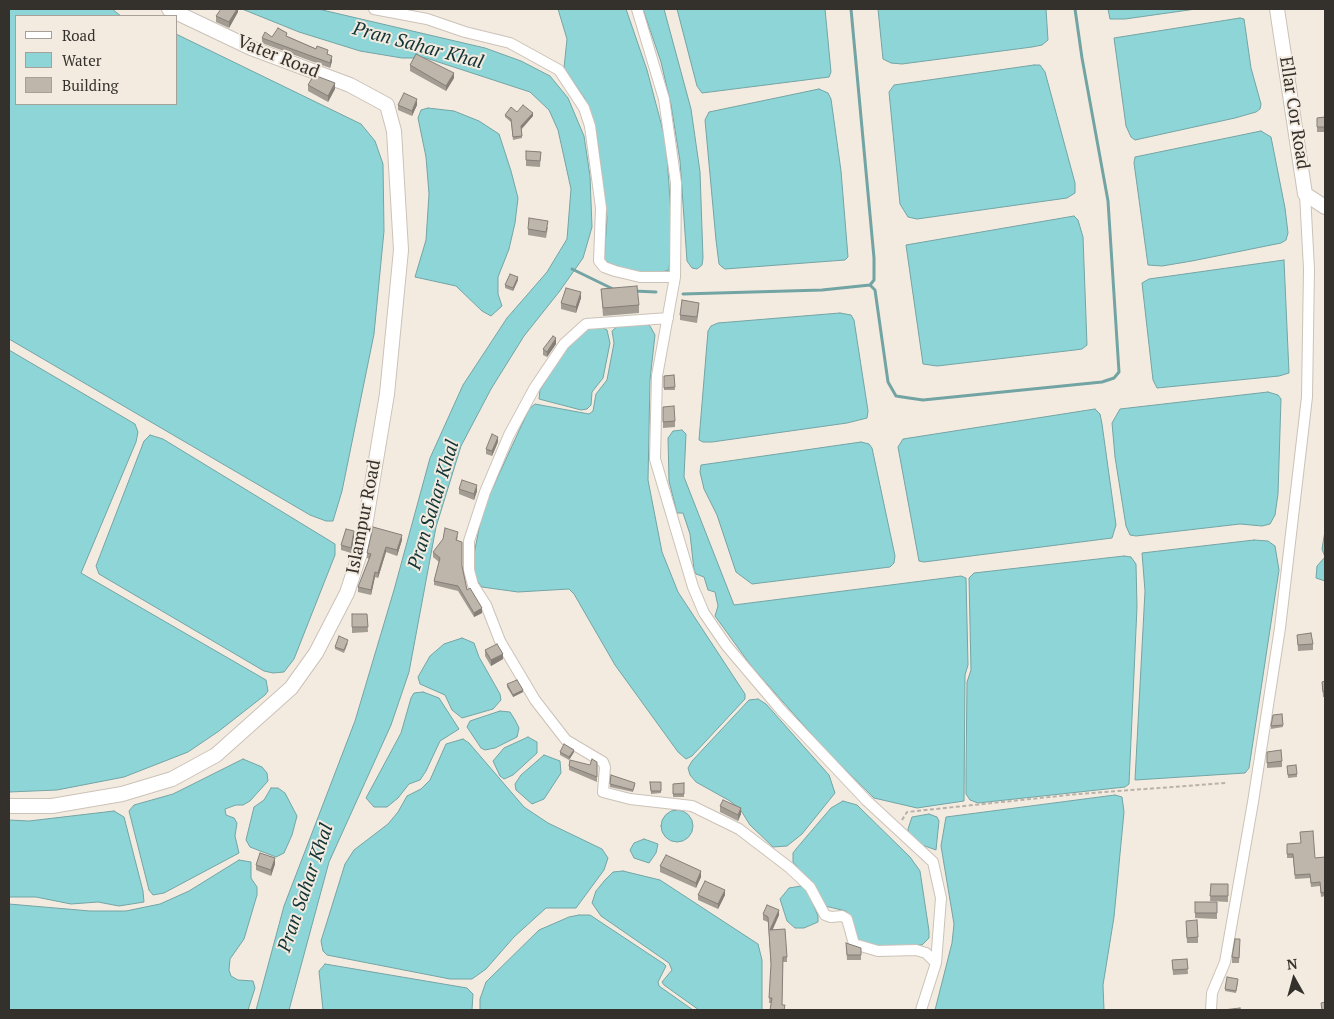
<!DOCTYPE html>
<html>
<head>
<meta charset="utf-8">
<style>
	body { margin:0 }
	#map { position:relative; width:1334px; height:1019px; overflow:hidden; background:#f4ebe0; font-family:"PT Serif",serif }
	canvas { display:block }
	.frame { position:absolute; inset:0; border:10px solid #34302c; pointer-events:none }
	.legend { position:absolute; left:15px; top:15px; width:162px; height:90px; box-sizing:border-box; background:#f4ebe0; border:1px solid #a7a098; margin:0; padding:6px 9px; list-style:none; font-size:15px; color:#34302c }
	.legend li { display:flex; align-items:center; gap:10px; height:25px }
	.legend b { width:25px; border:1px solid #a7a098 }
	.north { position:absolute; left:1269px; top:954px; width:50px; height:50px; -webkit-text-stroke:4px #f4ebe0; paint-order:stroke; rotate:353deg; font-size:14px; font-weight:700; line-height:20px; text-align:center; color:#34302c }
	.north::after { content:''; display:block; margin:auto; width:18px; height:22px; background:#34302c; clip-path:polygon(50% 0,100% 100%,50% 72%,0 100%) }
</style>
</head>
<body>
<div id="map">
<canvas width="1334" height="1019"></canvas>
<div class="frame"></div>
<ul class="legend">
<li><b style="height:6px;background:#fff"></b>Road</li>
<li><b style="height:14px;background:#8ed5d8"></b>Water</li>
<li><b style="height:14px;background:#beb5ab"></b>Building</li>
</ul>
<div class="north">N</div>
</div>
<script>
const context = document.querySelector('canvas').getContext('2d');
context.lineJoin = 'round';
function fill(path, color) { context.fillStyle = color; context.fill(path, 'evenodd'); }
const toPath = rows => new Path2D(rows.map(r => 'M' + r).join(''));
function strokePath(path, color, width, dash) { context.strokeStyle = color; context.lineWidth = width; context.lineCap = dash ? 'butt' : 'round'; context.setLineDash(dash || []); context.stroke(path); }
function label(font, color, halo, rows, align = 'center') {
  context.font = font + ' "PT Serif",serif'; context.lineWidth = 4; context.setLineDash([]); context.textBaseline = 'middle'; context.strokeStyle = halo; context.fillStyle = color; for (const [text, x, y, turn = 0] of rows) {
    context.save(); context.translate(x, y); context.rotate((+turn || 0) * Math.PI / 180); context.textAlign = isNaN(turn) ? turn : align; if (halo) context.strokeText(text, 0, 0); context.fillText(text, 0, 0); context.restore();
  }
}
const water = toPath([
	[9,9,112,9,121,16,16,16,16,104,176,104,176,34,361,124,375,141,383,164,384,231,374,334,342,491,333,521,326,521,310,515,9,339,9,9],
	[242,9,318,9,485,48,521,61,550,76,568,98,584,136,590,176,592,227,583,258,559,292,524,336,491,389,461,446,436,527,409,672,391,725,329,862,289,1010,256,1010,284,906,355,721,394,590,430,458,463,385,507,318,547,272,567,239,571,189,558,130,549,110,530,92,426,58,402,58,360,51,299,32,242,9],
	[558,9,626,9,647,70,666,142,672,228,669,270,662,272,632,272,604,261,607,218,596,131,585,99,564,68,567,39,558,9],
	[643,9,664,9,691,109,700,172,703,258,702,265,697,269,692,268,687,261,680,161,671,105,661,62,643,9],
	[677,9,825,9,831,72,829,77,702,93,697,86,677,9],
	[878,9,1046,9,1048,40,1042,45,1032,47,902,64,891,63,883,59,878,9],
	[1108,9,1196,9,1125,19,1110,19,1108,9],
	[1240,18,1244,19,1251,68,1261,104,1260,109,1256,112,1235,118,1135,140,1131,137,1126,126,1114,38,1240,18],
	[1034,65,1040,65,1045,72,1075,183,1075,193,1067,198,917,219,908,217,900,204,889,92,894,85,1034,65],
	[819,89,828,93,831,99,841,171,848,257,845,260,725,269,722,267,719,264,716,240,705,120,709,112,819,89],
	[428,108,454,111,479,121,499,134,511,171,518,198,515,223,509,249,498,277,498,294,502,306,491,316,482,311,456,286,415,277,426,240,429,194,426,157,418,118,421,110,428,108],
	[1261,131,1271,137,1285,208,1288,233,1286,240,1281,243,1192,261,1162,266,1148,265,1134,163,1135,157,1261,131],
	[1074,216,1078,220,1083,237,1087,345,1082,349,1075,350,937,366,923,364,906,245,1074,216],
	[1284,260,1289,373,1279,376,1157,388,1153,380,1142,283,1149,279,1284,260],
	[840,313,851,315,854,320,868,411,867,418,847,423,712,442,703,442,699,440,708,331,711,326,718,323,840,313],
	[646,323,650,326,655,335,650,380,648,480,662,552,678,592,745,694,745,699,692,756,686,759,678,752,615,665,574,594,569,589,518,592,482,587,474,577,473,559,483,509,529,409,535,404,589,414,593,411,596,394,607,380,614,343,612,331,619,325,646,323],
	[593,327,601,327,607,330,610,343,603,378,592,392,591,405,587,409,581,410,539,399,540,390,569,343,582,332,593,327],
	[9,350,135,424,138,432,136,442,81,573,266,680,268,691,265,695,219,731,188,752,124,777,57,790,9,792,9,350],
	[1268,392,1278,395,1281,399,1278,494,1275,515,1270,524,1262,526,1240,524,1136,536,1130,535,1126,526,1115,457,1112,423,1120,409,1268,392],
	[1095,409,1100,414,1102,424,1116,525,1112,538,924,562,919,561,898,447,903,439,1095,409],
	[682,430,686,434,684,477,734,605,961,576,966,578,968,665,965,675,964,801,917,808,874,798,830,755,752,667,715,616,718,606,715,592,708,590,704,577,696,574,694,570,690,534,683,513,677,513,669,481,668,438,673,431,682,430],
	[150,435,163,439,335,544,335,555,294,659,284,672,273,673,264,671,99,574,96,566,144,441,150,435],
	[861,442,869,444,872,448,895,556,894,563,890,567,752,584,736,572,717,515,704,489,700,472,701,465,861,442],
	[1325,531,1325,581,1316,578,1317,566,1325,557,1322,549,1325,531],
	[1254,540,1268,541,1275,546,1279,570,1249,768,1245,773,1135,780,1145,591,1142,553,1254,540],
	[1124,556,1131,557,1136,564,1137,607,1129,784,1125,787,978,803,970,800,966,794,966,774,967,682,971,670,969,578,974,573,1124,556],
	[462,638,474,643,479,657,500,694,501,700,493,709,462,718,452,710,445,695,420,684,418,677,430,656,444,644,462,638],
	[423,692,439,698,459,729,440,741,426,771,420,780,409,784,398,798,387,807,374,807,366,798,401,733,411,698,414,693,423,692],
	[758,699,766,704,829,775,835,793,802,834,787,846,773,847,750,825,740,809,730,801,696,782,690,775,688,768,692,761,749,700,758,699],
	[500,711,510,712,515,720,519,728,517,737,495,748,485,750,481,748,467,727,470,721,500,711],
	[528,737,537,742,537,753,513,775,504,779,500,776,493,761,504,748,528,737],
	[463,739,469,743,524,807,548,823,602,849,608,858,604,870,576,908,546,908,514,937,486,969,472,979,450,979,327,955,323,951,321,941,345,864,354,850,388,824,398,812,407,796,421,789,430,780,446,744,463,739],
	[544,755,560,761,561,773,544,799,532,804,516,790,515,784,521,775,544,755],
	[243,759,262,767,267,773,268,781,250,801,243,805,236,805,225,809,226,815,234,818,237,823,235,836,239,853,164,893,153,895,149,890,129,811,134,805,173,794,243,759],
	[271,788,278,788,285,793,297,816,292,835,284,853,276,857,250,847,246,840,254,807,264,800,271,788],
	[1115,795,1122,797,1124,812,1114,917,1103,985,1104,1010,935,1010,952,943,954,924,941,846,946,817,1115,795],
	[843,801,857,805,910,857,920,871,929,931,929,938,922,945,881,947,858,942,849,915,846,911,825,906,817,891,793,862,793,853,796,849,831,808,843,801],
	'661 826a16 16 0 1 1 32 0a16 16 0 1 1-32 0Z',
	[114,811,124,817,143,891,144,902,119,906,98,902,71,904,36,897,9,897,9,820,29,821,114,811],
	[929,814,937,817,939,821,936,850,922,845,909,835,908,829,912,817,929,814],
	[644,839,658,844,656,853,649,863,634,858,630,850,634,843,644,839],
	[239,860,251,862,251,878,257,887,257,895,244,939,230,959,229,970,231,976,238,980,253,981,255,988,248,1010,9,1010,9,904,90,911,126,911,160,904,189,891,239,860],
	[623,871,660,880,758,944,762,960,762,1010,699,1010,664,985,662,982,672,970,669,963,601,916,592,903,596,891,605,880,613,872,623,871],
	[801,886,807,889,818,916,818,922,804,928,795,928,787,921,780,899,789,888,801,886],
	[579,915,590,915,664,964,666,966,658,982,659,986,693,1010,480,1010,480,999,486,982,539,930,569,917,579,915],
	[325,964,467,988,473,994,472,1010,323,1010,319,971,325,964]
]);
fill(water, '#8ed5d8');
strokePath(water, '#73a4a4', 1);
strokePath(toPath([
	[851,9,874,258,874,280,870,285],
	[572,269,613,289],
	[634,291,656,292],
	[683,294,822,290,870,285,875,290,888,382,896,396,909,398,923,400,1102,382,1114,378,1119,372,1108,201,1082,58,1075,9]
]), '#73a4a4', 3);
const street = toPath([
	[374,9,427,19,465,32,510,43,559,70,584,108,590,126,601,208,599,261,604,267,615,271,640,277,675,277],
	[637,9,664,99,676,183,675,277,657,376,655,459,693,587,704,613,726,645,781,710,866,800,933,862,941,898,936,963,921,1010],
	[668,318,586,324,564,344,535,387,509,435,485,492,469,541,469,570,473,585,486,605,500,641,535,700,566,740,603,762,605,767,603,792,630,799,692,806,739,829,790,868,810,887,825,915,831,917,842,916,847,919,854,944,878,951,916,950,926,953,936,963],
	[1211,1010,1212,993,1225,962,1253,802,1280,628,1307,397,1309,269,1305,194]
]);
const secondary = toPath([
	[1277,9,1305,194,1325,207],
	[9,806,52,806,122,794,172,779,216,755,291,688,316,653,347,593,361,550,387,394,401,250,394,131,387,105,350,85,251,48,169,9]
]);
strokePath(street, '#cbc2b8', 12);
strokePath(secondary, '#cbc2b8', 16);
strokePath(toPath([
	[902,820,907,812,1078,794,1226,783]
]), '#b9b2a9', 2, [4, 2.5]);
strokePath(street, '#fff', 10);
strokePath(secondary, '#fff', 14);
fill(toPath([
	[238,9,238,12,229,28,216,22,216,16],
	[287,36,328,54,332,61,330,68,262,43,262,38,272,37],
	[410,65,454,78,446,91,410,71],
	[308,85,335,89,328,102,308,91],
	[398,105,417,105,412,116,398,110],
	[517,112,533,116,522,129,522,138,513,140,511,122,505,117,505,115],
	[1325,117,1325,132,1317,132,1317,118],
	[526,151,541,152,540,167,526,166],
	[548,227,546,238,528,235,528,229],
	[518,280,513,291,505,288,505,285],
	[601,289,639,305,639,313,603,316],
	[581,298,576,313,561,309,561,303],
	[699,308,697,323,680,320,680,315],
	[556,344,547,357,543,355,543,349],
	[674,375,675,390,664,390,664,376],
	[663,407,675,421,675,427,663,428],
	[498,442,492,456,486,454,486,449],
	[459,489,477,491,474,500,459,494],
	[458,536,457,540,467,590,482,613,474,617,458,591,434,585,434,581,439,562,433,557,433,552],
	[354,537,351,553,341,550,341,545],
	[402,540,397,556,386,552,378,578,375,577,371,595,358,592,358,587,369,559,367,558,367,553],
	[352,614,367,614,368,632,352,633],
	[1297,635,1313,644,1313,650,1298,651],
	[348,643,344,653,335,649,335,647],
	[485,650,503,659,491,666,485,656],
	[1325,681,1325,697,1323,697,1322,682],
	[507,684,523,692,513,697,507,687],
	[1282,714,1283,727,1271,729,1271,726],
	[560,752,574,752,569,760,560,755],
	[1267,752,1282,761,1282,767,1267,768],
	[597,762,597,782,569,770,569,766,590,765],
	[1287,766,1297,774,1297,777,1288,778],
	[611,775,635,785,633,792,610,787],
	[650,782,661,782,661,793,651,794],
	[684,783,684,797,673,797,673,784],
	[720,806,741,814,738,821,720,812],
	[1287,844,1315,858,1325,857,1325,896,1321,897,1320,886,1311,887,1310,878,1295,879,1293,858,1287,858],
	[275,864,271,876,256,870,256,865],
	[660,866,701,877,696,888,660,872],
	[1211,884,1228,884,1228,902,1210,901],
	[698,895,725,895,718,909,698,900],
	[1217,902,1217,919,1195,918,1195,913],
	[763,914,779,915,773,929,787,957,787,962,783,962,782,1005,785,1010,771,1003,769,1003,771,967,768,922,763,920],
	[1186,926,1198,937,1198,943,1187,943],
	[846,943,861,948,861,960,847,960],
	[1240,945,1239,963,1232,963,1232,957],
	[1187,959,1188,974,1173,975,1172,960],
	[1238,982,1236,993,1225,991,1225,989]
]), '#a39c93');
fill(toPath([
	[237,9,238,9,238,12,229,28,229,22],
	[332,56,332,61,330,68,330,63],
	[454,73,454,78,446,91,446,86],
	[335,83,335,89,328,102,328,96],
	[417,99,417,105,412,116,412,111],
	[533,113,533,116,521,129,521,126],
	[518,277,518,280,513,291,513,288],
	[581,292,581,298,576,313,576,307],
	[556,338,556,344,547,357,547,352],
	[498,437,498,442,492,456,492,451],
	[477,485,477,491,474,500,474,494],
	[354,531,354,537,351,553,351,548],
	[402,535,402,540,397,556,397,550],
	[386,547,386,552,378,578,378,573],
	[375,572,375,577,371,595,371,590],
	[482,608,482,613,474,617,474,613],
	[503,654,503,659,491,666,491,660],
	[523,690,523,692,513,697,513,695],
	[574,750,574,752,569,760,569,757],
	[741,808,741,814,738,821,738,815],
	[275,858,275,864,271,876,271,870],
	[701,871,701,877,696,888,696,883],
	[725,890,725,895,718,909,718,904],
	[779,910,779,915,770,935,770,930]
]), '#857f78');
const building = toPath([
	[221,9,237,9,229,22,216,16,221,9],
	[278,28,287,33,286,36,316,49,317,46,328,50,327,54,332,56,330,63,262,38,265,32,272,37,278,28],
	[416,54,454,73,446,86,410,65,416,54],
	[314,75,335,83,328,96,308,85,314,75],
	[404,93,417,99,412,111,398,105,404,93],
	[523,105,533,113,521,126,522,136,513,137,511,119,505,115,511,107,517,112,523,105],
	[1325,117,1325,127,1317,127,1317,118,1325,117],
	[526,151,541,152,540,161,526,160,526,151],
	[529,218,548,221,546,232,528,229,529,218],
	[510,274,518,277,513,288,505,285,510,274],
	[637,286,639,305,603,308,601,289,637,286],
	[566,288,581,292,576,307,561,303,566,288],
	[682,300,699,303,697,317,680,315,682,300],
	[553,336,556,338,547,352,543,349,553,336],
	[674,375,675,387,664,388,664,376,674,375],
	[674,406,675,421,663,422,663,407,674,406],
	[492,434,498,437,492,451,486,449,492,434],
	[462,480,477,485,474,494,459,489,462,480],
	[373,527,402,535,397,550,386,547,378,573,375,572,371,590,358,587,371,554,367,553,373,527],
	[445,528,458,532,456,540,462,542,462,566,467,590,470,588,482,608,474,613,458,586,434,581,440,558,433,552,443,539,445,528],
	[346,529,354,531,351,548,341,545,346,529],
	[352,614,367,614,368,627,352,627,352,614],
	[1311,633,1313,644,1298,645,1297,635,1311,633],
	[339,636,348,640,344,650,335,647,339,636],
	[497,644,503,654,491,660,485,650,497,644],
	[517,680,523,690,513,695,507,684,517,680],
	[1325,681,1325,692,1323,692,1322,682,1325,681],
	[1282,714,1283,725,1271,726,1273,715,1282,714],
	[564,744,574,750,569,757,560,752,564,744],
	[1281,750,1282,761,1267,763,1267,752,1281,750],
	[592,759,597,762,597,777,569,766,570,760,590,765,592,759],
	[1296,765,1297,774,1288,775,1287,766,1296,765],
	[611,775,635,783,633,790,610,784,611,775],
	[650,782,661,782,661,791,651,791,650,782],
	[684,783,684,794,673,794,673,784,684,783],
	[723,800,741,808,738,815,720,806,723,800],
	[1313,831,1315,858,1325,857,1325,892,1321,893,1320,882,1311,883,1310,874,1295,875,1293,854,1287,854,1287,844,1301,843,1300,832,1313,831],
	[260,853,275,858,271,870,256,865,260,853],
	[666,855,701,871,696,883,660,866,666,855],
	[705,881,725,890,718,904,698,895,705,881],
	[1211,884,1228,884,1228,896,1210,896,1211,884],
	[1195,902,1217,902,1217,913,1195,913,1195,902],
	[767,905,779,910,770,930,785,929,787,957,783,957,782,1005,785,1005,784,1010,770,1010,772,998,769,998,771,964,768,917,763,914,767,905],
	[1197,920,1198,937,1187,938,1186,921,1197,920],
	[1235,939,1240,939,1239,958,1232,957,1235,939],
	[846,943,861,948,861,955,847,955,846,943],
	[1187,959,1188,969,1173,970,1172,960,1187,959],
	[1227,977,1238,979,1236,991,1225,989,1227,977],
	[1325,1002,1325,1010,1322,1010,1321,1003,1325,1002],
	[1240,1008,1240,1010,1223,1010,1240,1008]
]);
fill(building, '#beb5ab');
strokePath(building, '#857f78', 1);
label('18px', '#34302c', '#f4ebe0', [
	["Vater Road",278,57,22],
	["Ellar Cor Road",1294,113,81],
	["Islampur Road",364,517,-79]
]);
label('italic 19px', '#113436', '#f4ebe0', [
	["Pran Sahar Khal",418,46,15],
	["Pran Sahar Khal",434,505,-73],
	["Pran Sahar Khal",306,888,-71]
]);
</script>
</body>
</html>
